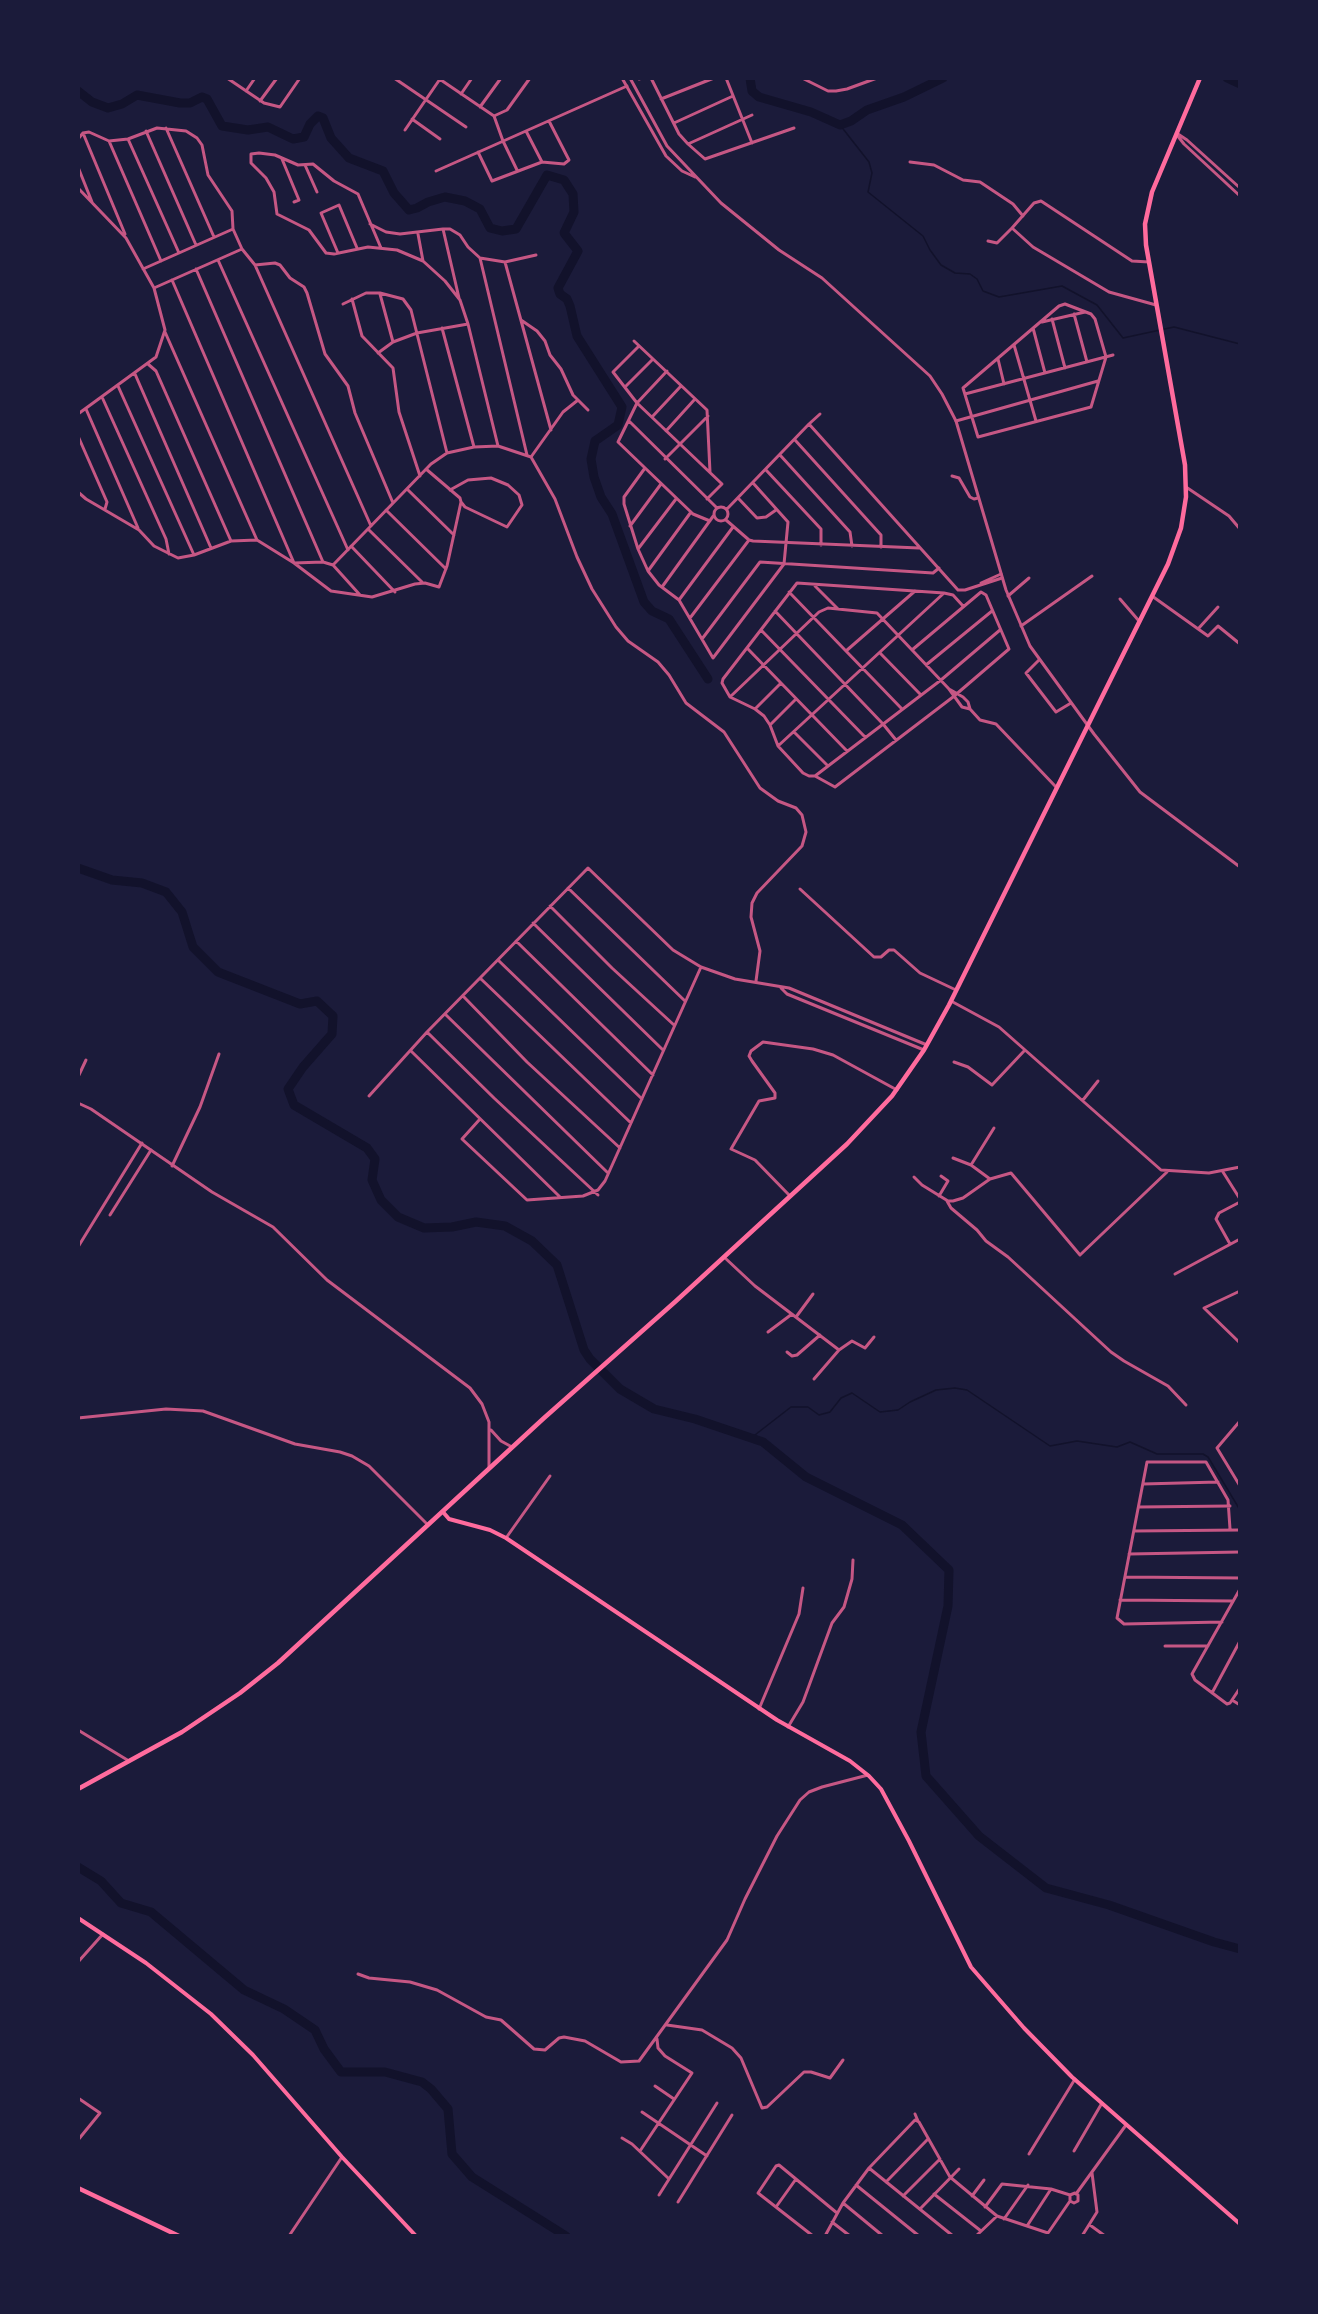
<!DOCTYPE html>
<html>
<head>
<meta charset="utf-8">
<style>
	body { margin:0 }
	#map { position:relative; width:1318px; height:2314px; overflow:hidden; background:#1b1b3a; font-family:Lato,sans-serif }
	canvas { display:block }
	.frame { position:absolute; inset:0; border:80px solid #1b1b3a; pointer-events:none }
</style>
</head>
<body>
<div id="map">
<canvas width="1318" height="2314"></canvas>
<div class="frame"></div>
</div>
<script>
const context = document.querySelector('canvas').getContext('2d');
context.lineJoin = 'round';
const toPath = rows => new Path2D(rows.map(r => 'M' + r).join(''));
function strokePath(path, color, width, dash) { context.strokeStyle = color; context.lineWidth = width; context.lineCap = dash ? 'butt' : 'round'; context.setLineDash(dash || []); context.stroke(path); }
strokePath(toPath([
	[840,125,869,162,872,173,868,192,923,236,930,250,941,265,955,273,970,274,977,279,983,291,999,297,1062,286,1097,305,1123,338,1174,327,1240,344],
	[751,1438,791,1407,808,1407,819,1415,830,1412,841,1398,852,1393,880,1412,898,1410,910,1402,936,1390,955,1388,967,1390,1050,1446,1077,1441,1117,1447,1130,1442,1157,1454,1203,1454,1208,1457,1240,1510]
]), '#12122b', 1.5);
strokePath(toPath([
	[750,78,752,91,759,97,811,112,840,125,851,121,867,110,904,97,943,78],
	[1227,78,1240,84],
	[78,91,92,102,108,108,122,104,137,95,180,103,190,103,202,97,207,99,222,126,248,130,268,127,293,139,304,137,310,124,318,116,323,118,331,138,349,158,383,171,394,193,409,210,417,208,428,202,445,197,465,201,480,209,490,228,502,231,516,229,547,175,564,180,573,194,574,212,564,233,578,251,558,288,560,294,567,299,570,306,577,336,622,407,618,425,595,441,591,459,594,477,601,497,612,514,644,602,652,611,669,619,708,679],
	[78,868,112,880,142,883,166,892,182,912,193,947,218,972,300,1004,317,1001,333,1016,332,1034,303,1067,288,1089,294,1105,367,1148,375,1159,372,1180,381,1200,398,1217,424,1228,452,1227,476,1222,505,1226,532,1241,557,1265,584,1350,590,1359,620,1389,654,1409,695,1419,763,1442,806,1477,902,1525,949,1570,948,1606,921,1732,926,1776,979,1836,1046,1888,1109,1905,1214,1942,1240,1949],
	[78,1867,101,1881,121,1903,151,1912,244,1990,284,2009,315,2030,324,2049,341,2072,385,2072,422,2082,431,2089,448,2109,452,2154,472,2177,566,2236]
]), '#12122b', 9);
strokePath(toPath([
	[227,78,264,103,280,107,300,78],
	[394,78,466,127],
	[438,78,494,116,507,110,530,78],
	[533,78,537,78],
	[651,78,679,134,688,144,705,159,794,128],
	[726,78,752,143],
	[802,78,828,91,836,91,847,89,877,78],
	[639,79,642,78],
	[246,91,255,78],
	[461,94,472,78],
	[661,99,714,78],
	[260,101,277,78],
	[480,107,501,78],
	[494,116,503,141,517,170],
	[412,119,440,139],
	[674,123,733,96],
	[166,128,214,237],
	[405,130,440,79],
	[146,131,196,245],
	[526,131,542,162],
	[83,133,125,234],
	[1178,134,1187,140,1240,188],
	[1177,135,1184,144,1240,196],
	[78,139,83,133,89,132,109,141,128,139,157,128,186,131,197,138,202,145,208,175,232,211,233,229,242,249],
	[128,139,179,253],
	[109,141,161,261],
	[688,144,752,115],
	[478,152,492,181,542,162,564,164,569,160,549,121],
	[282,159,299,200,294,202],
	[910,162,934,165,963,180,980,182,1013,204,1023,216],
	[305,165,317,192],
	[78,167,92,202],
	[436,171,627,86],
	[78,188,126,238,154,288,165,330,156,357,78,414],
	[370,224,386,232,400,234,443,229,459,298],
	[443,229,450,229,460,235,468,247,480,258,505,262,536,255],
	[418,234,423,261],
	[988,241,997,243,1012,228],
	[381,248,358,194,334,181,313,164,298,165,275,155,259,153,251,154,251,163,266,178,274,192,277,214,309,230,326,253,334,254,368,247,397,250,423,261,445,281,460,300,468,324,498,446],
	[338,253,321,213,339,205,357,248],
	[480,258,527,455],
	[218,260,348,550],
	[505,262,551,430],
	[1149,262,1132,261,1041,201,1034,203,1012,228,1033,247,1109,292,1156,305],
	[255,265,371,526],
	[143,269,233,229],
	[196,269,323,562],
	[172,280,294,563,323,562,333,565,431,464,447,453,474,447,498,446,531,457,555,499,577,557,592,589,616,627,628,641,658,662,669,675,686,703,724,732,760,788,778,801,796,808,802,815,806,832,802,846,757,893,752,903,751,917,760,951,756,981],
	[154,288,242,249,255,265,275,263,280,265,290,278,304,287,307,293,325,354,348,386,355,413,393,503],
	[380,294,393,342,417,333,468,324],
	[352,299,362,336,393,368,399,412,420,476],
	[343,304,366,293,380,293,403,299,411,310,447,453],
	[1065,304,1091,314,1095,319,1106,357,1091,407,978,437,963,388,1059,306,1065,304],
	[1074,314,1087,362],
	[1052,319,1065,368],
	[521,320,537,331,545,341,550,355,561,369,573,395,588,410],
	[1042,322,1085,312],
	[442,328,474,447],
	[1033,328,1045,373],
	[165,332,257,540],
	[634,341,707,410,710,472],
	[1014,345,1036,421],
	[639,346,613,372,637,403,618,442,693,514,710,521],
	[378,353,393,342],
	[998,359,1004,384],
	[148,364,156,371,231,541],
	[667,371,637,403,722,484,707,499],
	[135,374,211,548],
	[118,386,194,555],
	[625,387,653,359],
	[965,394,1113,355],
	[102,397,166,539,169,554],
	[86,409,138,528],
	[652,417,681,386],
	[629,421,717,508],
	[956,421,1098,381],
	[809,424,820,414],
	[666,431,695,399],
	[78,436,107,502,105,509],
	[795,440,881,535,881,547],
	[780,455,850,532,852,546],
	[531,457,563,412,578,400],
	[665,459,708,416],
	[645,468,624,497,624,504,638,549,648,571,659,585,679,600,713,658,784,564,788,522,753,483],
	[426,469,460,498,461,502],
	[766,470,821,529,821,545],
	[952,476,959,478,970,497,974,499,978,498],
	[1186,487,1229,516,1240,529],
	[407,489,454,535],
	[78,492,86,499,139,530,154,546,178,558,194,555,231,541,257,540,294,563,331,591,372,597,415,584,425,583,439,587,447,566,461,502,465,507,507,527,522,505,519,495,508,485,491,478,468,480,450,490],
	[738,498,757,518,766,517,776,510],
	'714 514a7 7 0 1 1 14 0a7 7 0 1 1-14 0Z',
	[727,509,809,424,958,590,965,590,1002,578],
	[386,510,446,569],
	[726,520,749,540,753,541,919,548],
	[630,526,661,484],
	[368,529,422,582],
	[351,546,395,592],
	[638,549,676,499],
	[333,565,360,595],
	[648,571,691,512],
	[981,583,1001,574],
	[815,586,838,609],
	[662,587,714,515],
	[789,592,902,709],
	[1008,596,1029,578],
	[1152,596,1208,636,1218,626,1240,644],
	[1120,599,1139,621],
	[679,600,733,527],
	[775,611,883,724,896,740],
	[690,618,749,540],
	[1021,626,1092,576],
	[1198,629,1218,607],
	[761,630,865,737],
	[702,639,760,562,933,573,939,568],
	[747,648,847,751],
	[846,651,915,591],
	[880,653,921,695],
	[1039,660,1026,673,1056,712,1071,703],
	[926,665,992,611],
	[949,689,963,697,968,702,970,709,980,720,996,724,1056,787],
	[730,697,755,709,764,716,770,725,778,746,803,773,809,776,815,776,835,787,953,697,1009,649,986,595,981,592,912,650],
	[730,697,819,612,828,608,877,613,949,689,962,707,970,709],
	[730,697,722,683,723,679,797,583,944,593,953,595,963,606],
	[755,709,781,683],
	[770,725,796,699],
	[794,732,828,766],
	[778,746,944,593],
	[815,776,941,680,1000,630],
	[568,888,685,1001],
	[800,889,874,957,881,957,889,950,894,950,920,973,956,990],
	[550,906,612,968,674,1025],
	[533,923,663,1050],
	[516,941,653,1075],
	[498,960,642,1099],
	[480,978,631,1123],
	[781,988,787,994,924,1050],
	[463,996,527,1062,620,1148],
	[951,1001,999,1027,1161,1170,1209,1173,1240,1167],
	[445,1014,608,1173],
	[427,1032,494,1098,598,1195],
	[411,1051,560,1197],
	[954,1062,968,1067,992,1085,1025,1050],
	[78,1077,86,1060],
	[369,1096,427,1032,588,868,673,950,701,967,735,979,789,988,927,1045],
	[1083,1100,1098,1081],
	[480,1119,462,1139,527,1200,583,1196,598,1190,605,1181,701,967],
	[953,1158,971,1165],
	[172,1166,200,1107,219,1054],
	[1223,1172,1240,1199],
	[914,1177,922,1185,948,1201,953,1201,963,1198,990,1179,1011,1173,1080,1255,1167,1172],
	[990,1179,971,1165,994,1128],
	[790,1196,755,1160,731,1149,759,1101,775,1098,775,1093,752,1061,749,1056,751,1051,763,1042,813,1049,833,1055,897,1090],
	[939,1196,948,1181,941,1176],
	[947,1201,951,1208,977,1230,986,1241,1008,1257,1111,1352,1124,1361,1168,1386,1186,1405],
	[110,1215,151,1150],
	[1230,1244,1216,1219,1219,1213,1240,1202],
	[78,1247,142,1143],
	[724,1257,755,1286,839,1350,852,1341,865,1348,874,1337],
	[1175,1274,1240,1239],
	[1240,1291,1204,1308,1240,1343],
	[796,1317,813,1294],
	[768,1332,792,1314],
	[787,1352,792,1356,797,1355,820,1335],
	[814,1379,839,1350],
	[78,1418,166,1409,203,1411,295,1444,340,1452,352,1456,369,1466,428,1525],
	[1240,1421,1217,1448,1240,1486],
	[1143,1484,1218,1482],
	[1139,1507,1230,1506],
	[1134,1531,1240,1530],
	[506,1538,550,1476],
	[1129,1554,1240,1552],
	[1125,1577,1240,1578],
	[1240,1589,1192,1674,1195,1680,1227,1704,1230,1703,1240,1688],
	[1120,1600,1233,1601],
	[1222,1622,1124,1624,1117,1618,1147,1462,1206,1462,1228,1500,1230,1529],
	[1165,1646,1208,1646],
	[1212,1693,1240,1641],
	[1232,1700,1240,1705],
	[759,1709,799,1614,803,1588],
	[788,1727,803,1702,832,1623,844,1607,852,1579,853,1560],
	[358,1974,369,1978,410,1982,437,1990,486,2017,501,2020,534,2049,545,2050,559,2038,564,2037,585,2041,621,2062,639,2061,727,1940,745,1899,777,1836,800,1800,809,1792,822,1787,868,1775],
	[667,2025,702,2030,732,2048,741,2058,762,2108,767,2107,804,2072,811,2072,830,2078,843,2060],
	[655,2086,674,2099],
	[78,2098,100,2113,78,2140],
	[642,2112,707,2156],
	[915,2114,918,2121],
	[622,2138,632,2144,668,2178],
	[640,2151,692,2073,665,2056,658,2048,657,2039],
	[1074,2151,1102,2103],
	[1029,2154,1075,2079],
	[869,2168,953,2236],
	[886,2182,928,2139],
	[856,2185,919,2236],
	[934,2194,981,2231],
	[1076,2194,1126,2125],
	[659,2195,717,2103],
	[903,2196,940,2159],
	[972,2196,984,2180],
	[678,2202,732,2115],
	[843,2203,883,2236],
	[776,2207,796,2179],
	[985,2207,1002,2184,1051,2189,1070,2195],
	[920,2209,959,2169],
	[1004,2219,1028,2185],
	[832,2222,850,2236],
	[1090,2225,1105,2236],
	[1027,2226,1051,2189],
	[813,2236,758,2193,776,2166,779,2165,837,2213],
	[825,2236,843,2203,869,2168,915,2120,919,2122,950,2177,997,2216],
	[976,2236,997,2216,1048,2233,1070,2201,1070,2195,1075,2193,1078,2195,1078,2201,1074,2203,1070,2201],
	[1082,2236,1097,2212,1092,2173]
]), '#c65784', 3);
strokePath(toPath([
	[622,78,666,156,682,171,695,177],
	[630,78,667,146,721,203,779,250,822,278,930,376,942,394,956,421,1006,590,1030,646,1094,734,1140,792,1240,867],
	[78,1103,91,1109,212,1192,273,1227,327,1280,470,1388,482,1404,489,1422,489,1467],
	[491,1430,501,1441,512,1447],
	[78,1730,129,1761],
	[78,1962,103,1934],
	[289,2236,342,2157]
]), '#c65784', 3);
strokePath(toPath([
	[443,1512,449,1519,490,1530,506,1538,777,1720,850,1761,869,1776,881,1789,909,1841,971,1967,1024,2028,1072,2077,1240,2224],
	[78,1918,146,1963,211,2014,253,2055,342,2157,416,2236]
]), '#ff6b9d', 4);
strokePath(toPath([
	[78,1789,182,1732,240,1693,278,1663,544,1418,676,1301,847,1144,892,1096,924,1050,949,1005,1168,564,1181,528,1186,497,1185,465,1146,245,1145,224,1152,192,1200,78],
	[78,2188,179,2236]
]), '#ff6b9d', 4.5);
</script>
</body>
</html>
